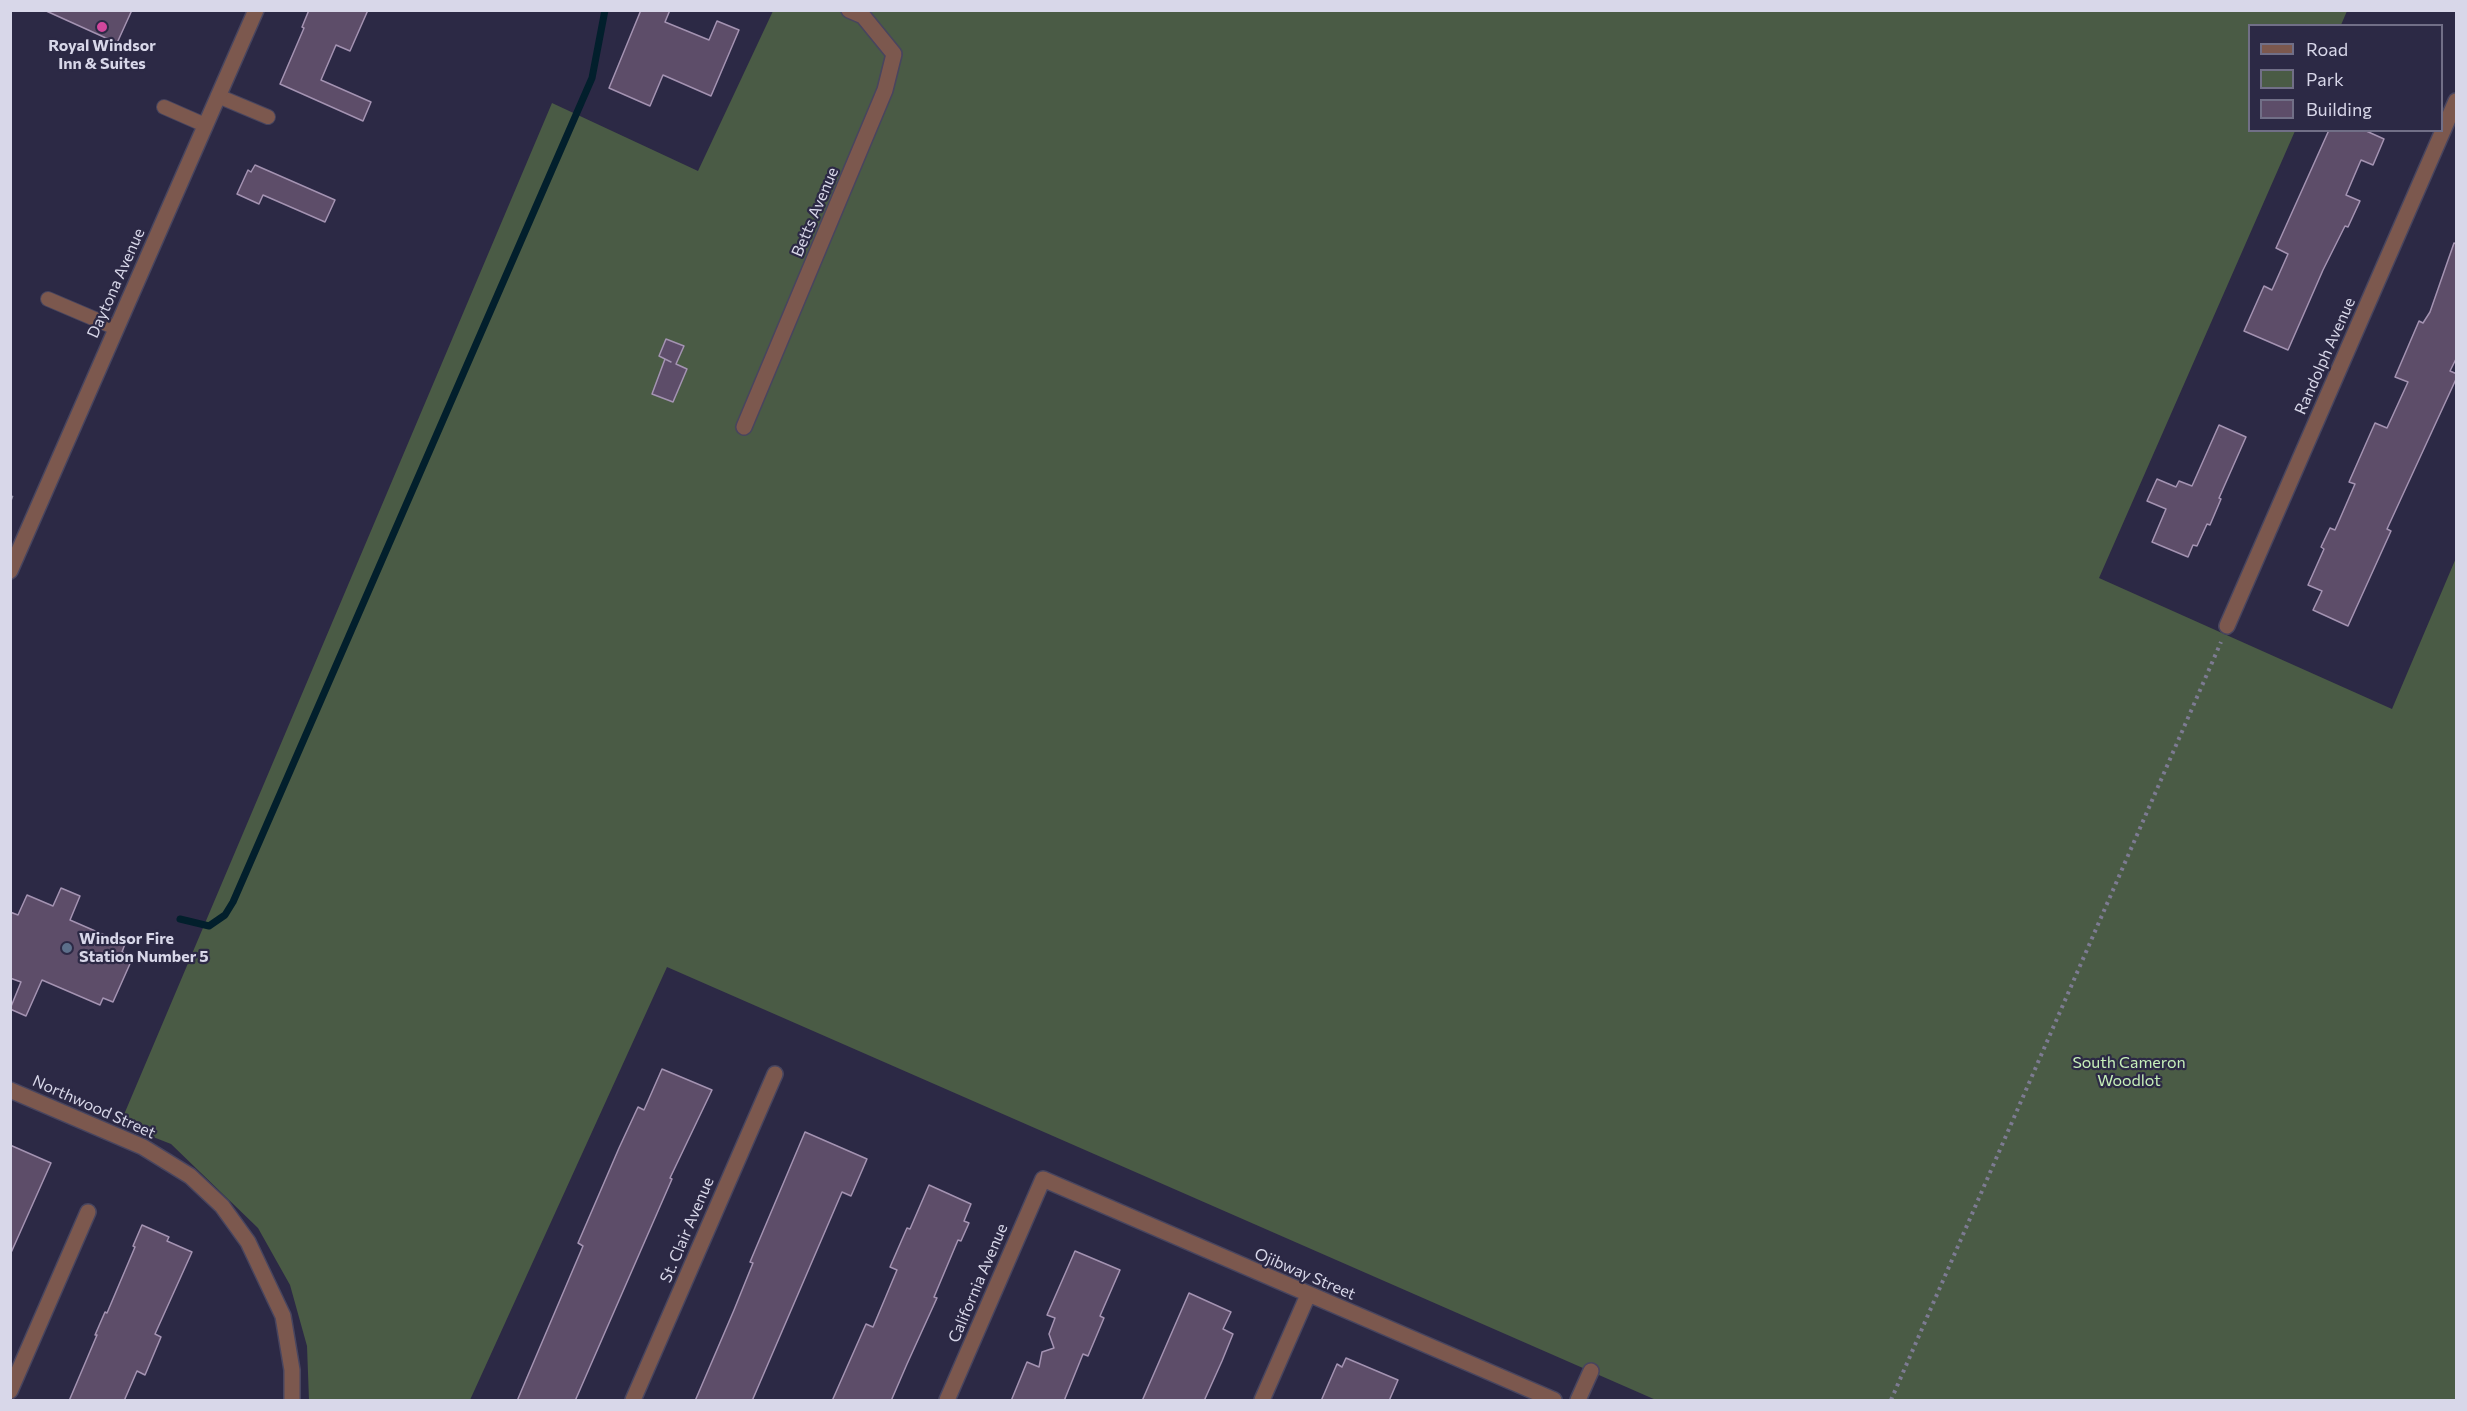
<!DOCTYPE html>
<html>
<head>
<meta charset="utf-8">
<style>
	body { margin:0 }
	#map { position:relative; width:2467px; height:1411px; overflow:hidden; background:#2c2945; font-family:Commissioner,sans-serif }
	canvas { display:block }
	.frame { position:absolute; inset:0; border:12px solid #d8d7e9; pointer-events:none }
	.legend { position:absolute; left:2248px; top:24px; width:195px; height:108px; box-sizing:border-box; background:#2c2945; border:2px solid #716f87; margin:0; padding:8px 10px; list-style:none; font-size:18px; color:#d8d7e9 }
	.legend li { display:flex; align-items:center; gap:12px; height:30px }
	.legend b { width:30px; border:2px solid #716f87 }
</style>
</head>
<body>
<div id="map">
<canvas width="2467" height="1411"></canvas>
<div class="frame"></div>
<ul class="legend">
<li><b style="height:8px;background:#7c584e"></b>Road</li>
<li><b style="height:16px;background:#4a5b45"></b>Park</li>
<li><b style="height:16px;background:#5d4d69"></b>Building</li>
</ul>
</div>
<script>
const context = document.querySelector('canvas').getContext('2d');
context.lineJoin = 'round';
function fill(path, color) { context.fillStyle = color; context.fill(path, 'evenodd'); }
const toPath = rows => new Path2D(rows.map(r => 'M' + r).join(''));
function strokePath(path, color, width, dash) { context.strokeStyle = color; context.lineWidth = width; context.lineCap = dash ? 'butt' : 'round'; context.setLineDash(dash || []); context.stroke(path); }
function label(font, color, halo, rows, align = 'center') {
  context.font = font + ' Commissioner,sans-serif'; context.lineWidth = 4.5; context.setLineDash([]); context.textBaseline = 'middle'; context.strokeStyle = halo; context.fillStyle = color; for (const [text, x, y, turn = 0] of rows) {
    context.save(); context.translate(x, y); context.rotate((+turn || 0) * Math.PI / 180); context.textAlign = isNaN(turn) ? turn : align; if (halo) context.strokeText(text, 0, 0); context.fillText(text, 0, 0); context.restore();
  }
}
fill(toPath([
	[773,11,2347,11,2341,25,2250,26,2250,130,2295,131,2099,578,2392,709,2456,558,2456,1400,1656,1400,667,967,470,1400,309,1400,307,1346,290,1285,258,1228,171,1144,120,1124,552,103,698,171]
]), '#4a5b45');
strokePath(toPath([
	[180,919,209,926,225,915,233,902,592,78,605,10]
]), '#021f2c', 7);
const building = toPath([
	[44,10,132,10,117,43,44,10],
	[309,10,368,10,350,51,336,45,321,80,371,102,363,121,280,84,304,28,302,27,309,10],
	[641,10,670,10,665,22,709,40,717,21,739,30,711,96,663,75,650,106,609,88,641,10],
	[2329,130,2364,130,2384,139,2373,165,2361,160,2346,195,2360,201,2348,227,2345,226,2323,270,2288,350,2244,331,2264,286,2272,290,2288,254,2276,248,2329,130],
	[255,165,335,200,325,222,263,195,259,204,237,194,248,170,251,172,255,165],
	[2454,243,2457,244,2457,357,2450,371,2457,374,2457,377,2387,529,2391,531,2348,626,2313,610,2322,591,2308,585,2324,549,2321,547,2330,528,2335,530,2355,484,2349,482,2375,423,2387,428,2408,382,2395,377,2419,321,2423,323,2430,312,2454,243],
	[666,339,684,346,676,364,687,369,673,402,652,394,665,359,671,362,659,356,666,339],
	[2219,425,2246,437,2219,498,2221,499,2210,525,2207,524,2197,546,2193,545,2188,557,2152,542,2166,509,2147,501,2157,479,2176,487,2179,481,2192,486,2219,425],
	[61,888,80,896,70,920,125,944,122,952,133,957,113,1002,103,998,100,1005,42,980,26,1016,10,1009,21,982,10,978,10,912,18,915,27,895,53,906,61,888],
	[662,1069,712,1090,670,1178,672,1179,575,1401,517,1401,583,1246,578,1243,619,1148,638,1107,644,1110,662,1069],
	[805,1132,867,1159,851,1196,842,1192,752,1401,695,1401,734,1310,753,1263,750,1262,805,1132],
	[10,1145,51,1163,10,1255,10,1145],
	[929,1185,971,1204,964,1221,969,1223,961,1241,958,1240,934,1297,937,1298,907,1364,891,1401,832,1401,866,1324,873,1327,897,1270,890,1267,907,1228,910,1229,929,1185],
	[142,1225,169,1237,167,1241,192,1252,155,1334,161,1337,145,1375,137,1371,124,1401,69,1401,97,1335,95,1335,105,1312,107,1313,135,1247,133,1246,142,1225],
	[1075,1251,1120,1270,1100,1316,1104,1318,1088,1356,1083,1354,1064,1401,1011,1401,1027,1362,1039,1367,1042,1352,1054,1348,1049,1334,1055,1318,1047,1315,1075,1251],
	[1189,1293,1231,1312,1223,1329,1233,1334,1222,1361,1204,1401,1142,1401,1189,1293],
	[1346,1358,1398,1380,1389,1401,1321,1401,1337,1364,1342,1367,1346,1358]
]);
fill(building, '#5d4d69');
strokePath(building, '#a493b2', 1.5);
const lane = toPath([
	[218,96,268,117],
	[164,107,205,125],
	[48,299,116,328]
]);
const street = toPath([
	[744,427,885,90,894,54,863,16,849,10],
	[10,571,256,10],
	[2227,626,2456,101],
	[10,1090,143,1147,190,1176,222,1206,248,1242,283,1316,292,1370,292,1400],
	[10,1391,88,1212],
	[633,1400,775,1074],
	[947,1400,1043,1179,1554,1400],
	[1262,1400,1308,1295],
	[1578,1400,1591,1371]
]);
strokePath(lane, '#48455f', 16);
strokePath(street, '#48455f', 18);
strokePath(toPath([
	[10,497,13,498],
	[1891,1400,2221,642]
]), '#7d7b92', 4, [3, 4.5]);
strokePath(lane, '#7c584e', 14);
strokePath(street, '#7c584e', 15);
for (const [x, y, r, color] of [
	[102,27,6,"#d1479c"],
	[67,948,6,"#5c6f8a"]
]) { const dot = new Path2D(); dot.arc(x, y, r, 0, 2 * Math.PI); context.fillStyle = color; context.fill(dot); strokePath(dot, '#2c2945', 2); }
label('bold 16px', '#d8d7e9', '#2c2945', [
	["Royal Windsor",102,46],
	["Inn & Suites",102,64],
	["Windsor Fire",79,939,"left"],
	["Station Number 5",79,957,"left"]
]);
label('16px', '#d8d7e9', '#2c2945', [
	["Betts Avenue",815,212,-67],
	["Daytona Avenue",116,283,-66],
	["Randolph Avenue",2325,356,-66],
	["Northwood Street",94,1107,24],
	["St. Clair Avenue",687,1230,-67],
	["Ojibway Street",1305,1274,23],
	["California Avenue",978,1283,-67]
]);
label('16px', '#c7f0ba', '#2c2945', [
	["South Cameron",2129,1063],
	["Woodlot",2129,1081]
]);
</script>
</body>
</html>
